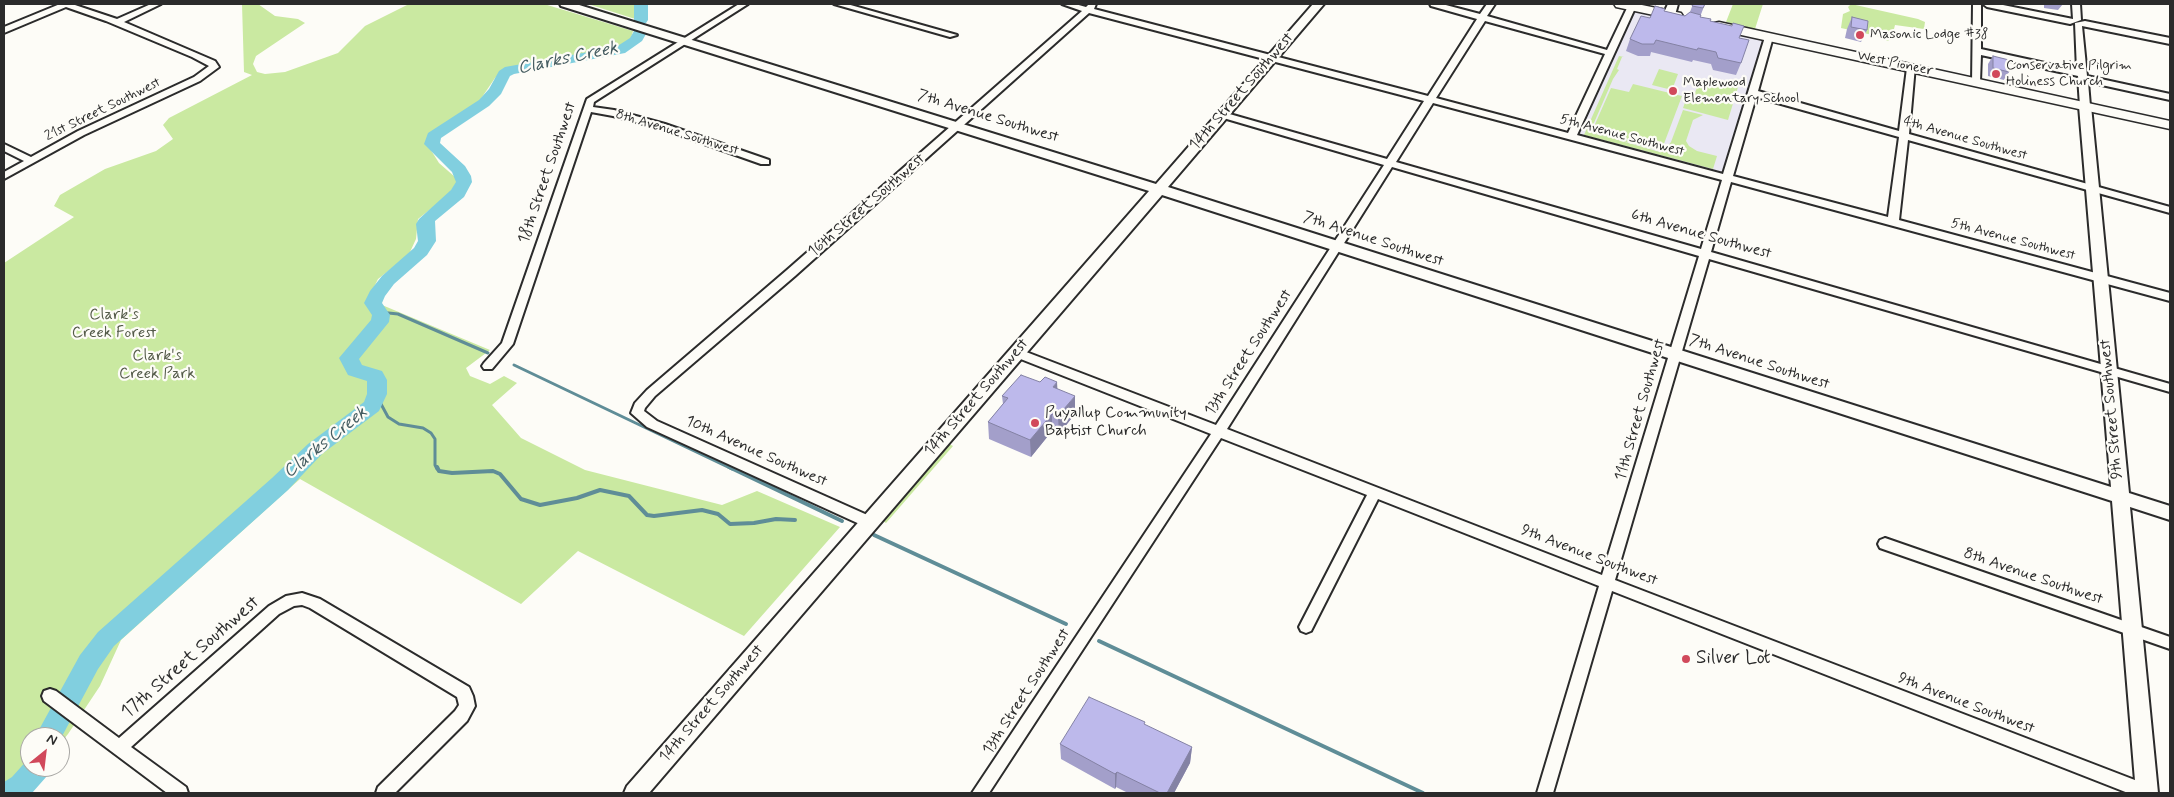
<!DOCTYPE html>
<html>
<head>
<meta charset="utf-8">
<style>
	body { margin:0 }
	#map { position:relative; width:2174px; height:797px; overflow:hidden; background:#fdfcf7; font-family:Mynerve,sans-serif }
	canvas { display:block }
	.frame { position:absolute; inset:0; border:5px solid #2b2b2b; pointer-events:none }
	.north { position:absolute; left:20px; top:727px; width:50px; height:50px; box-sizing:border-box; background:#fdfcf7; border:1px solid #a9a8a5; border-radius:50%; rotate:29deg; font-size:14px; font-weight:700; line-height:20px; text-align:center; color:#2b2b2b }
	.north::after { content:''; display:block; margin:auto; width:18px; height:22px; background:#d1495b; clip-path:polygon(50% 0,100% 100%,50% 72%,0 100%) }
</style>
</head>
<body>
<div id="map">
<canvas width="2174" height="797"></canvas>
<div class="frame"></div>
<div class="north">N</div>
</div>
<script>
const context = document.querySelector('canvas').getContext('2d');
context.lineJoin = 'round';
function fill(path, color) { context.fillStyle = color; context.fill(path, 'evenodd'); }
const toPath = rows => new Path2D(rows.map(r => 'M' + r).join(''));
function strokePath(path, color, width, dash) { context.strokeStyle = color; context.lineWidth = width; context.lineCap = dash ? 'butt' : 'round'; context.setLineDash(dash || []); context.stroke(path); }
function label(font, color, halo, rows, align = 'center') {
  context.font = font + ' Mynerve,sans-serif'; context.lineWidth = 4.5; context.setLineDash([]); context.textBaseline = 'middle'; context.strokeStyle = halo; context.fillStyle = color; for (const [text, x, y, turn = 0] of rows) {
    context.save(); context.translate(x, y); context.rotate((+turn || 0) * Math.PI / 180); context.textAlign = isNaN(turn) ? turn : align; if (halo) context.strokeText(text, 0, 0); context.fillText(text, 0, 0); context.restore();
  }
}
fill(toPath([
	[1632,6,1769,37,1728,178,1571,137]
]), '#eae8f3');
fill(toPath([
	[242,4,258,4,275,16,298,19,305,23,256,56,253,64,257,72,265,74,285,72,338,53,365,26,409,4,544,4,633,31,630,42,618,49,540,65,519,65,506,69,495,78,478,103,436,130,429,137,427,144,429,147,439,163,455,177,457,183,446,197,418,219,416,239,410,252,405,258,378,279,371,293,370,300,490,350,466,368,470,376,490,384,504,376,517,383,492,405,521,438,585,470,722,505,757,491,840,527,744,636,578,551,521,604,300,479,121,640,100,686,68,734,60,744,60,737,30,737,30,767,41,767,20,793,4,793,4,263,74,217,54,206,60,195,105,169,156,151,173,139,163,125,169,118,252,75,244,72],
	[588,4,641,4,641,20,632,18],
	[1733,4,1763,4,1755,29,1726,22],
	[1851,4,1918,19,1925,22,1924,29,1895,25,1892,37,1888,41,1886,40,1886,38,1841,28,1843,14,1850,11,1848,7],
	[1619,56,1624,57,1622,57,1617,69,1619,70,1613,79,1590,132,1660,152,1664,151,1671,142,1683,110,1703,115,1693,120,1686,141,1689,146,1697,151,1717,156,1713,169,1584,135],
	[1659,69,1678,74,1672,90,1652,85],
	[1709,79,1738,87,1728,120,1683,108,1687,97,1693,98,1700,80,1705,82],
	[1633,84,1682,96,1662,149,1658,150,1595,134,1592,131,1611,88,1629,92],
	[949,444,953,446,886,523,883,521]
]), '#cae9a1');
strokePath(toPath([
	[379,312,398,314,488,353],
	[514,365,732,469],
	[377,385,381,404,388,417,399,424,423,428,431,433,435,439,435,465,437,469]
]), '#5f8d97', 3);
strokePath(toPath([
	[437,467,439,471,452,473,493,471,500,474,521,499,540,505,577,498,600,490,629,496,647,515,654,516,702,510,718,514,730,524,754,523,776,519,795,520],
	[729,467,842,521],
	[874,535,1066,624],
	[1099,641,1423,793]
]), '#5f8d97', 4);
fill(toPath([
	[634,4,648,4,648,20,646,23,641,24,634,20,634,4],
	[639,30,646,34,642,41,625,53,514,74,510,76,501,94,489,106,441,138,440,143,465,166,471,176,472,182,464,197,435,221,436,241,427,255,394,284,385,296,382,303,390,315,389,322,359,359,362,365,382,371,387,380,387,394,379,411,322,454,288,490,114,646,98,669,60,740,60,737,35,737,80,655,98,632,272,478,308,444,364,402,367,394,367,381,348,375,339,358,371,320,372,315,364,303,370,291,382,276,414,248,418,241,416,224,419,219,451,190,456,182,452,172,424,144,428,133,479,100,489,89,499,71,505,67,616,47,630,38,634,31,639,30],
	[29,758,30,767,51,767,47,776,32,793,4,793,4,782,12,777,29,758]
]), '#81cfdf');
const minor = toPath([
	[60,4,72,4,117,19,151,4,161,4,124,22,215,61,219,67,200,81,84,135,4,179,4,172,24,161,4,151,4,144,31,157,78,131,194,77,209,66,192,57,106,21,66,7,4,33,4,27,60,4],
	[739,4,748,4,594,102,593,107,614,110,665,124,769,160,769,164,761,164,659,128,613,116,591,112,513,344,492,369,484,369,482,366,484,363,502,343,587,99,739,4],
	[834,4,847,4,957,35,950,37,834,4],
	[1062,4,1075,4,1086,7,1089,4,1096,4,1094,9,1428,96,1477,19,1431,6,1430,4,1442,4,1480,14,1487,4,1495,4,1487,16,1607,50,1628,6,1633,4,1636,6,1577,135,1723,174,1765,37,1769,34,1773,37,1758,91,1899,131,1907,68,1912,65,1915,66,1909,134,2170,207,2170,213,1908,140,1899,220,2170,293,2170,301,1731,182,1711,252,2170,384,2170,392,1709,259,1615,580,2153,787,2155,793,2128,793,1612,591,1553,793,1537,793,1599,586,1378,499,1311,631,1306,633,1301,631,1299,627,1367,495,1221,438,989,793,972,793,1211,434,1013,356,1011,353,1013,350,1021,350,1216,425,1384,165,1220,117,1218,115,1220,113,1226,113,1387,159,1424,101,1089,13,795,276,655,396,645,408,644,411,657,421,874,518,876,522,874,526,869,527,864,526,647,427,631,413,635,403,647,390,787,270,1082,11,1062,4],
	[1485,21,1605,54,1568,133,1436,98,1485,21],
	[1756,97,1899,137,1888,217,1733,176,1756,97],
	[1433,103,1722,180,1701,249,1396,162,1433,103],
	[1392,167,1699,256,1602,575,1227,429,1392,167],
	[1973,4,1981,4,1981,49,2077,70,2075,23,2085,21,2170,38,2170,44,2082,26,2087,76,2170,94,2170,100,2088,82,2090,106,2085,109,2080,106,2078,76,1981,55,1980,82,1978,84,1972,84,1973,4],
	[1983,4,1998,4,2073,19,2072,4,2080,4,2081,20,2070,24,1987,7,1983,4],
	[1885,538,2170,637,2170,649,1880,548,1878,544,1880,540,1885,538],
	[302,593,320,599,469,687,473,696,475,706,467,721,395,793,376,793,378,787,455,711,459,705,457,697,310,608,302,605,294,606,279,614,131,747,186,787,188,793,167,793,44,701,42,696,44,691,50,689,56,691,119,738,269,606,286,596,302,593]
]);
const tertiary = toPath([
	[560,4,576,4,1156,184,1313,4,1324,4,1168,187,2111,487,2079,106,2085,102,2089,103,2091,106,2129,493,2170,506,2170,520,2130,507,2158,793,2136,793,2112,501,1162,195,649,793,624,793,627,786,1149,191,561,6,560,4],
	[1668,4,1678,4,1675,15,1669,18,1663,15,1668,4]
]);
const secondary = toPath([
	[1614,4,1637,4,1681,13,1683,16,1677,20,1616,7,1614,4],
	[1719,22,2170,121,2170,129,1714,29,1713,26,1714,23,1719,22]
]);
strokePath(minor, '#2b2b2b', 4);
strokePath(tertiary, '#2b2b2b', 4);
strokePath(secondary, '#2b2b2b', 3);
fill(minor, '#fdfcf7');
fill(tertiary, '#fdfcf7');
fill(secondary, '#fdfcf7');
fill(toPath([
	[1693,4,1705,4,1700,17,1710,21,1739,38,1741,63,1736,75,1713,70,1711,64,1693,60,1692,62,1651,52,1650,56,1638,56,1626,51,1630,39,1650,18,1664,11,1685,16,1690,12],
	[2044,4,2063,4,2058,10,2044,8],
	[1852,17,1867,30,1861,42,1845,38,1847,29],
	[1993,56,2009,72,2004,80,1988,76,1988,64],
	[1057,389,1075,414,1059,434,1052,431,1031,457,989,439,988,422,1003,404,1002,396],
	[1060,744,1192,747,1190,763,1174,793,1128,793,1116,787,1115,789,1061,759]
]), '#a39fca');
fill(toPath([
	[1057,382,1058,399,1053,387],
	[1075,396,1075,414,1059,434,1058,416],
	[1052,414,1052,431,1031,457,1030,440],
	[1192,747,1190,763,1174,793,1167,793],
	[1117,772,1116,787,1115,789,1115,774]
]), '#8482a4');
const building = toPath([
	[1693,4,1705,4,1703,8,1692,6,1693,4],
	[1655,6,1665,9,1664,11,1685,16,1690,12,1701,15,1700,17,1711,19,1710,21,1732,26,1733,23,1744,26,1739,38,1749,40,1741,63,1718,58,1716,52,1698,48,1697,50,1656,40,1654,44,1642,44,1630,39,1641,16,1650,18,1655,6],
	[1852,17,1868,21,1867,30,1851,27,1852,17],
	[1993,56,2009,60,2009,72,1993,68,1993,56],
	[1021,375,1040,382,1045,377,1057,382,1053,387,1075,396,1058,416,1052,414,1030,440,988,422,1008,398,1002,396,1021,375],
	[1089,697,1145,722,1144,724,1192,747,1167,793,1160,793,1117,772,1115,774,1060,744,1089,697]
]);
fill(building, '#bdb9eb');
strokePath(building, '#8482a4', 1);
for (const [x, y, r, color] of [
	[1860,35,5,"#d1495b"],
	[1996,74,5,"#d1495b"],
	[1673,91,5,"#d1495b"],
	[1035,423,5,"#d1495b"],
	[1686,659,5,"#d1495b"]
]) { const dot = new Path2D(); dot.arc(x, y, r, 0, 2 * Math.PI); context.fillStyle = color; context.fill(dot); strokePath(dot, '#fdfcf7', 2); }
label('14px', '#2b2b2b', '#fdfcf7', [
	["Masonic Lodge #38",1870,35],
	["Conservative Pilgrim",2006,66],
	["Holiness Church",2006,82],
	["Maplewood",1683,83],
	["Elementary School",1683,99]
], 'left');
label('14px', '#2b2b2b', '#fdfcf7', [
	["West Pioneer",1895,64,12],
	["21st Street Southwest",103,110,-26],
	["8th Avenue Southwest",677,133,17],
	["5th Avenue Southwest",1622,136,15],
	["4th Avenue Southwest",1965,139,16],
	["5th Avenue Southwest",2013,240,15]
]);
label('16px', '#2b2b2b', '#fdfcf7', [
	["14th Street Southwest",1242,92,-49],
	["7th Avenue Southwest",988,117,17],
	["18th Street Southwest",548,173,-71],
	["16th Street Southwest",867,206,-41],
	["6th Avenue Southwest",1701,235,16],
	["7th Avenue Southwest",1373,240,18],
	["13th Street Southwest",1249,353,-57],
	["7th Avenue Southwest",1759,363,18],
	["14th Street Southwest",977,398,-49],
	["9th Street Southwest",2112,409,-95],
	["11th Street Southwest",1641,410,-74],
	["10th Avenue Southwest",756,452,24],
	["9th Avenue Southwest",1589,556,21],
	["8th Avenue Southwest",2033,577,19],
	["13th Street Southwest",1027,692,-57],
	["14th Street Southwest",712,704,-49],
	["9th Avenue Southwest",1966,704,21]
]);
label('16px', '#535a48', '#fdfcf7', [
	["Clark's",114,316],
	["Creek Forest",114,334],
	["Clark's",157,357],
	["Creek Park",157,375]
]);
label('16px', '#2b2b2b', '#fdfcf7', [
	["Puyallup Community",1045,414],
	["Baptist Church",1045,432]
], 'left');
label('italic 18px', '#455c61', '#fdfcf7', [
	["Clarks Creek",568,59,-12],
	["Clarks Creek",326,443,-39]
]);
label('19px', '#2b2b2b', '#fdfcf7', [
	["17th Street Southwest",191,658,-41]
]);
label('19px', '#2b2b2b', '#fdfcf7', [
	["Silver Lot",1696,659]
], 'left');
</script>
</body>
</html>
